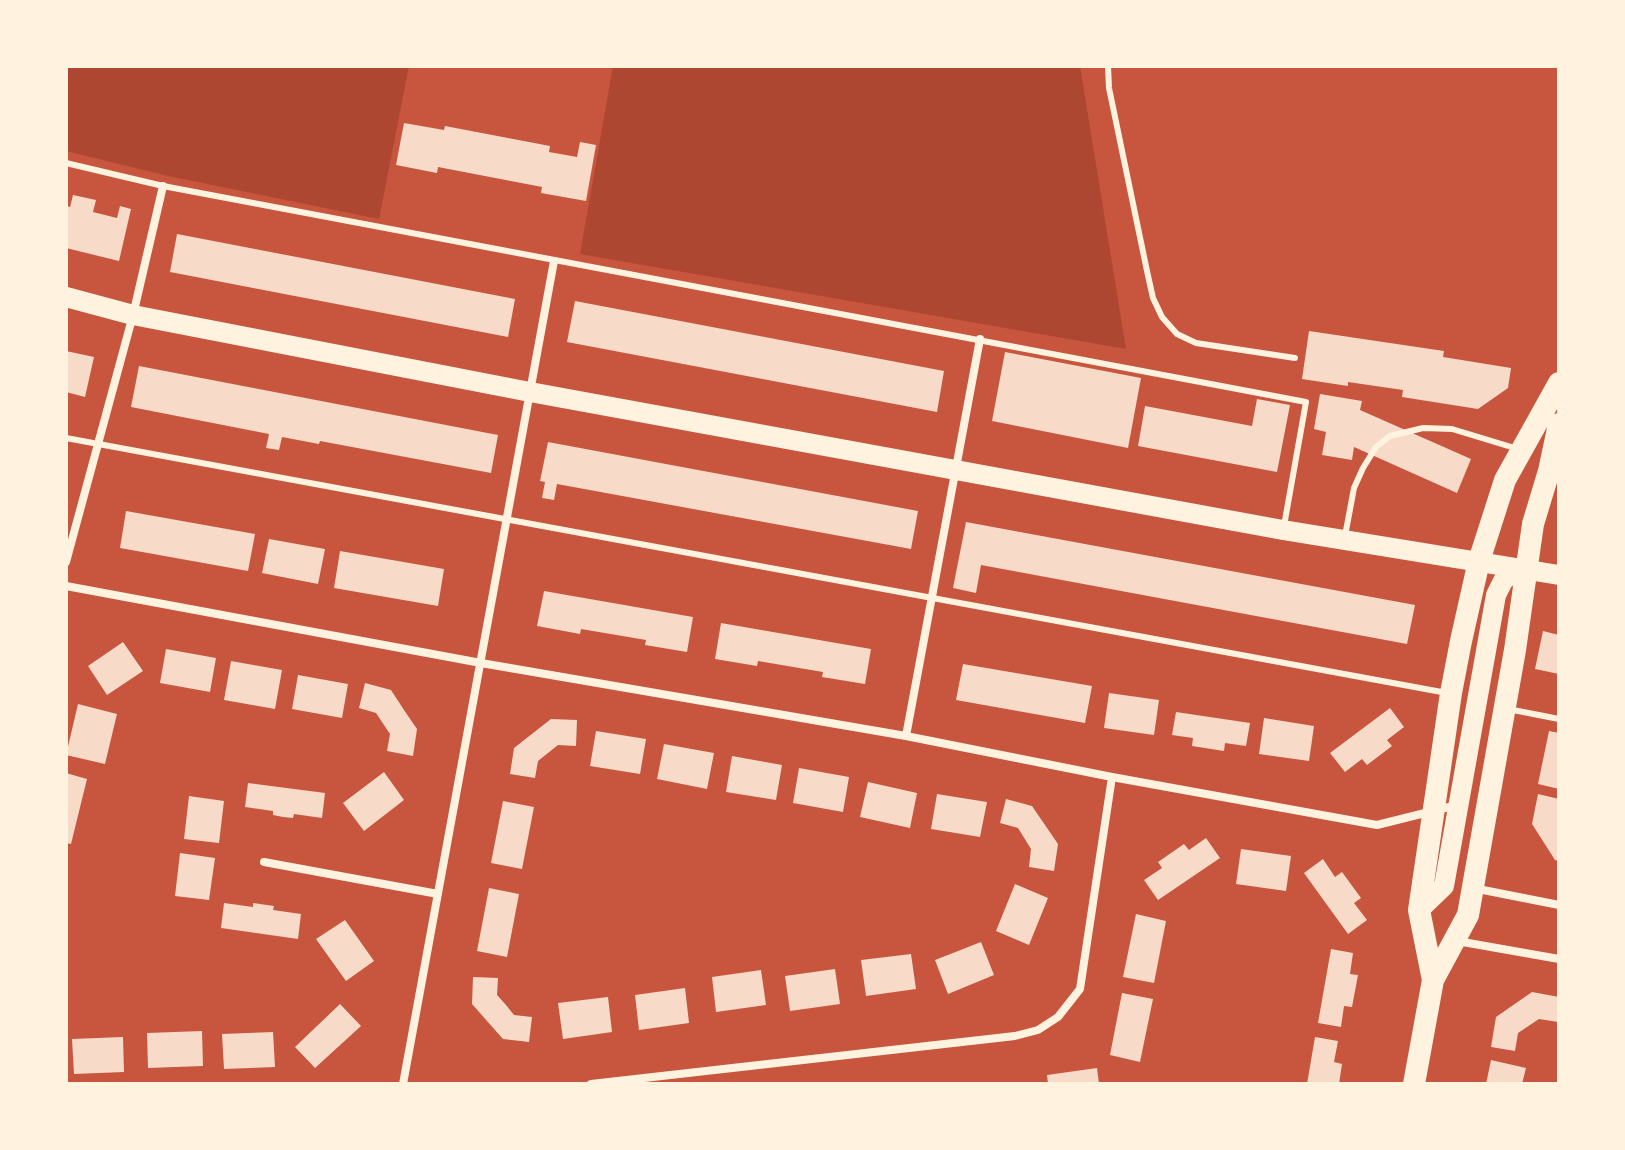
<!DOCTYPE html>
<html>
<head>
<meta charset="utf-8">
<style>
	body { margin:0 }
	#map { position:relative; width:1625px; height:1150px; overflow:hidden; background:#c8553d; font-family:"Source Sans 3",sans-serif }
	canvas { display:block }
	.frame { position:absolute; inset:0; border:68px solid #fff3e0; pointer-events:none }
</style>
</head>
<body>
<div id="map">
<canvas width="1625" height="1150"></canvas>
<div class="frame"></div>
</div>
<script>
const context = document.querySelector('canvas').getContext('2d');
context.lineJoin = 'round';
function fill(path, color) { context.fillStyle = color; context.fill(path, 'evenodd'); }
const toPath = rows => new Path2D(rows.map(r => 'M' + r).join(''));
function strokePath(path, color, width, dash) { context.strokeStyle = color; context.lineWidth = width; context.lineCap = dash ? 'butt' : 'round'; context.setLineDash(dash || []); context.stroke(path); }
fill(toPath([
	[66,66,409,66,379,219,168,176,66,151],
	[613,66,1080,66,1126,349,580,254]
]), '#ae4732');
fill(toPath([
	[404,123,444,130,445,126,550,146,549,152,577,157,580,142,596,145,586,201,541,193,542,187,438,167,437,173,396,165],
	[73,195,96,200,93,212,117,218,120,206,131,209,119,261,66,248,66,206,70,207],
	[177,234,515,299,508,337,170,272],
	[575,301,944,371,937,412,567,342],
	[1309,331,1444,351,1443,357,1511,368,1508,388,1478,409,1402,397,1403,390,1348,382,1348,386,1302,379],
	[66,351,94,357,85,397,66,392],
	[1005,352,1141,378,1128,448,992,421],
	[139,366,498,435,491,473,320,441,319,444,282,437,279,450,266,448,269,434,131,407],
	[1320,394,1362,401,1360,410,1471,459,1457,493,1354,447,1352,460,1322,455,1326,432,1314,429],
	[1257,399,1290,405,1277,472,1138,446,1145,406,1252,426],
	[548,442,918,511,911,549,557,484,554,500,542,498,545,482,540,481],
	[126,511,255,534,248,571,120,548],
	[966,522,1415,605,1407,644,981,565,976,593,953,588],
	[269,539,325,549,318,584,262,573],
	[340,551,444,569,438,606,334,588],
	[544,591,693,617,687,652,645,645,646,640,581,629,580,634,537,626],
	[721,623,871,649,865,684,822,677,823,672,758,661,757,666,715,659],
	[1543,631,1559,635,1559,674,1535,669],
	[123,642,143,671,107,695,88,666],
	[166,649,216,658,210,692,160,683],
	[231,661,282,670,275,709,224,700],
	[963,664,1092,686,1085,723,956,700],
	[298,675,348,684,342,718,292,709],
	[365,683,391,690,404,710,417,729,413,756,387,751,390,734,376,713,359,708],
	[1109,693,1159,700,1154,735,1104,728],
	[78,704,117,714,105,764,66,755],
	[1390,708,1404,727,1387,740,1392,746,1367,765,1362,759,1345,772,1330,753],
	[1176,712,1250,723,1246,746,1225,743,1224,751,1192,746,1193,738,1172,735],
	[1264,718,1314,726,1309,761,1259,754],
	[551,719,577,720,576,746,558,745,538,761,535,778,510,774,514,748],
	[596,731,646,739,640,774,590,766],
	[1549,731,1559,733,1559,789,1538,784],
	[664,744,714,753,707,789,657,779],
	[732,756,782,765,776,800,726,792],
	[799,768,849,777,843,812,793,803],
	[384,772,404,800,364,831,343,803],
	[66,773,87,779,71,844,66,843],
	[868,782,917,793,910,828,860,817],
	[248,783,325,793,322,818,294,814,293,818,283,817,273,815,273,811,245,807],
	[937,794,987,802,980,837,931,829],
	[1538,794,1559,799,1559,861,1555,860,1532,824],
	[189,796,224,801,219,843,184,839],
	[1006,799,1032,806,1058,844,1054,871,1029,867,1031,849,1018,828,1000,823],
	[503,801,534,807,522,869,491,863],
	[1206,838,1220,858,1158,900,1144,880,1162,868,1158,862,1184,844,1189,850],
	[1241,849,1291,856,1286,891,1236,884],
	[180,853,215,858,209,900,175,896],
	[1323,859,1335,877,1342,872,1361,898,1354,903,1367,920,1348,934,1304,873],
	[1015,884,1048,898,1029,945,996,931],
	[489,888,519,894,507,957,477,951],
	[224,903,253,907,253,903,274,906,273,910,301,914,298,939,221,928],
	[1136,914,1166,921,1154,983,1123,977],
	[345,920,374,961,346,981,316,939],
	[981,942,994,975,948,994,935,960],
	[1331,949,1353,953,1350,974,1358,975,1352,1007,1344,1006,1341,1027,1318,1023],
	[911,954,916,989,866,996,861,960],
	[835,969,840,1004,790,1011,785,976],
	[761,970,766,1005,716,1012,712,977],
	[473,977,498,978,497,995,506,1005,514,1015,532,1017,529,1042,503,1039,487,1021,472,1004],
	[685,988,689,1023,639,1030,635,995],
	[1532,992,1559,997,1558,1022,1539,1019,1518,1033,1515,1051,1491,1047,1496,1017],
	[1122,993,1153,999,1140,1062,1110,1055],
	[608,997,612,1032,563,1039,558,1003],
	[340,1004,361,1026,315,1068,295,1047],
	[202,1031,203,1066,148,1068,147,1033],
	[273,1032,275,1067,224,1069,222,1034],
	[123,1037,124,1072,74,1074,72,1039],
	[1315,1037,1338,1041,1334,1062,1342,1064,1339,1084,1307,1084],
	[1491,1060,1526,1068,1522,1084,1486,1084],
	[1097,1068,1099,1084,1048,1084,1047,1075]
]), '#f7dbc8');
strokePath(toPath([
	[1108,66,1109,88,1147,271,1153,298,1162,317,1177,334,1196,343,1295,358],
	[66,163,163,186,1306,402,1284,526],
	[66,438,1447,693],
	[1345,536,1354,488,1363,468,1376,447,1390,436,1423,428,1452,429,1518,449],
	[1508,709,1559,719]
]), '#fff3e0', 6);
strokePath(toPath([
	[66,562,133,315,163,186],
	[66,586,481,663,906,736,1112,777,1377,825,1457,805],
	[906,736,980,339],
	[264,862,438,894],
	[1473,888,1559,905],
	[1457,941,1559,959],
	[403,1084,554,261],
	[591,1084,1015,1036,1038,1030,1058,1017,1080,989,1112,777]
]), '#fff3e0', 8);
strokePath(toPath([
	[66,297,133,315,530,392,1283,530,1559,575],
	[1419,910,1444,886,1496,595,1503,581,1510,575,1526,571]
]), '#fff3e0', 20);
strokePath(toPath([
	[1433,980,1419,910,1451,693,1461,641,1479,561,1505,480,1559,383],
	[1414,1084,1433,980,1468,915,1515,650,1533,524,1549,471,1559,424]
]), '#fff3e0', 22);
</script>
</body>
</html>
